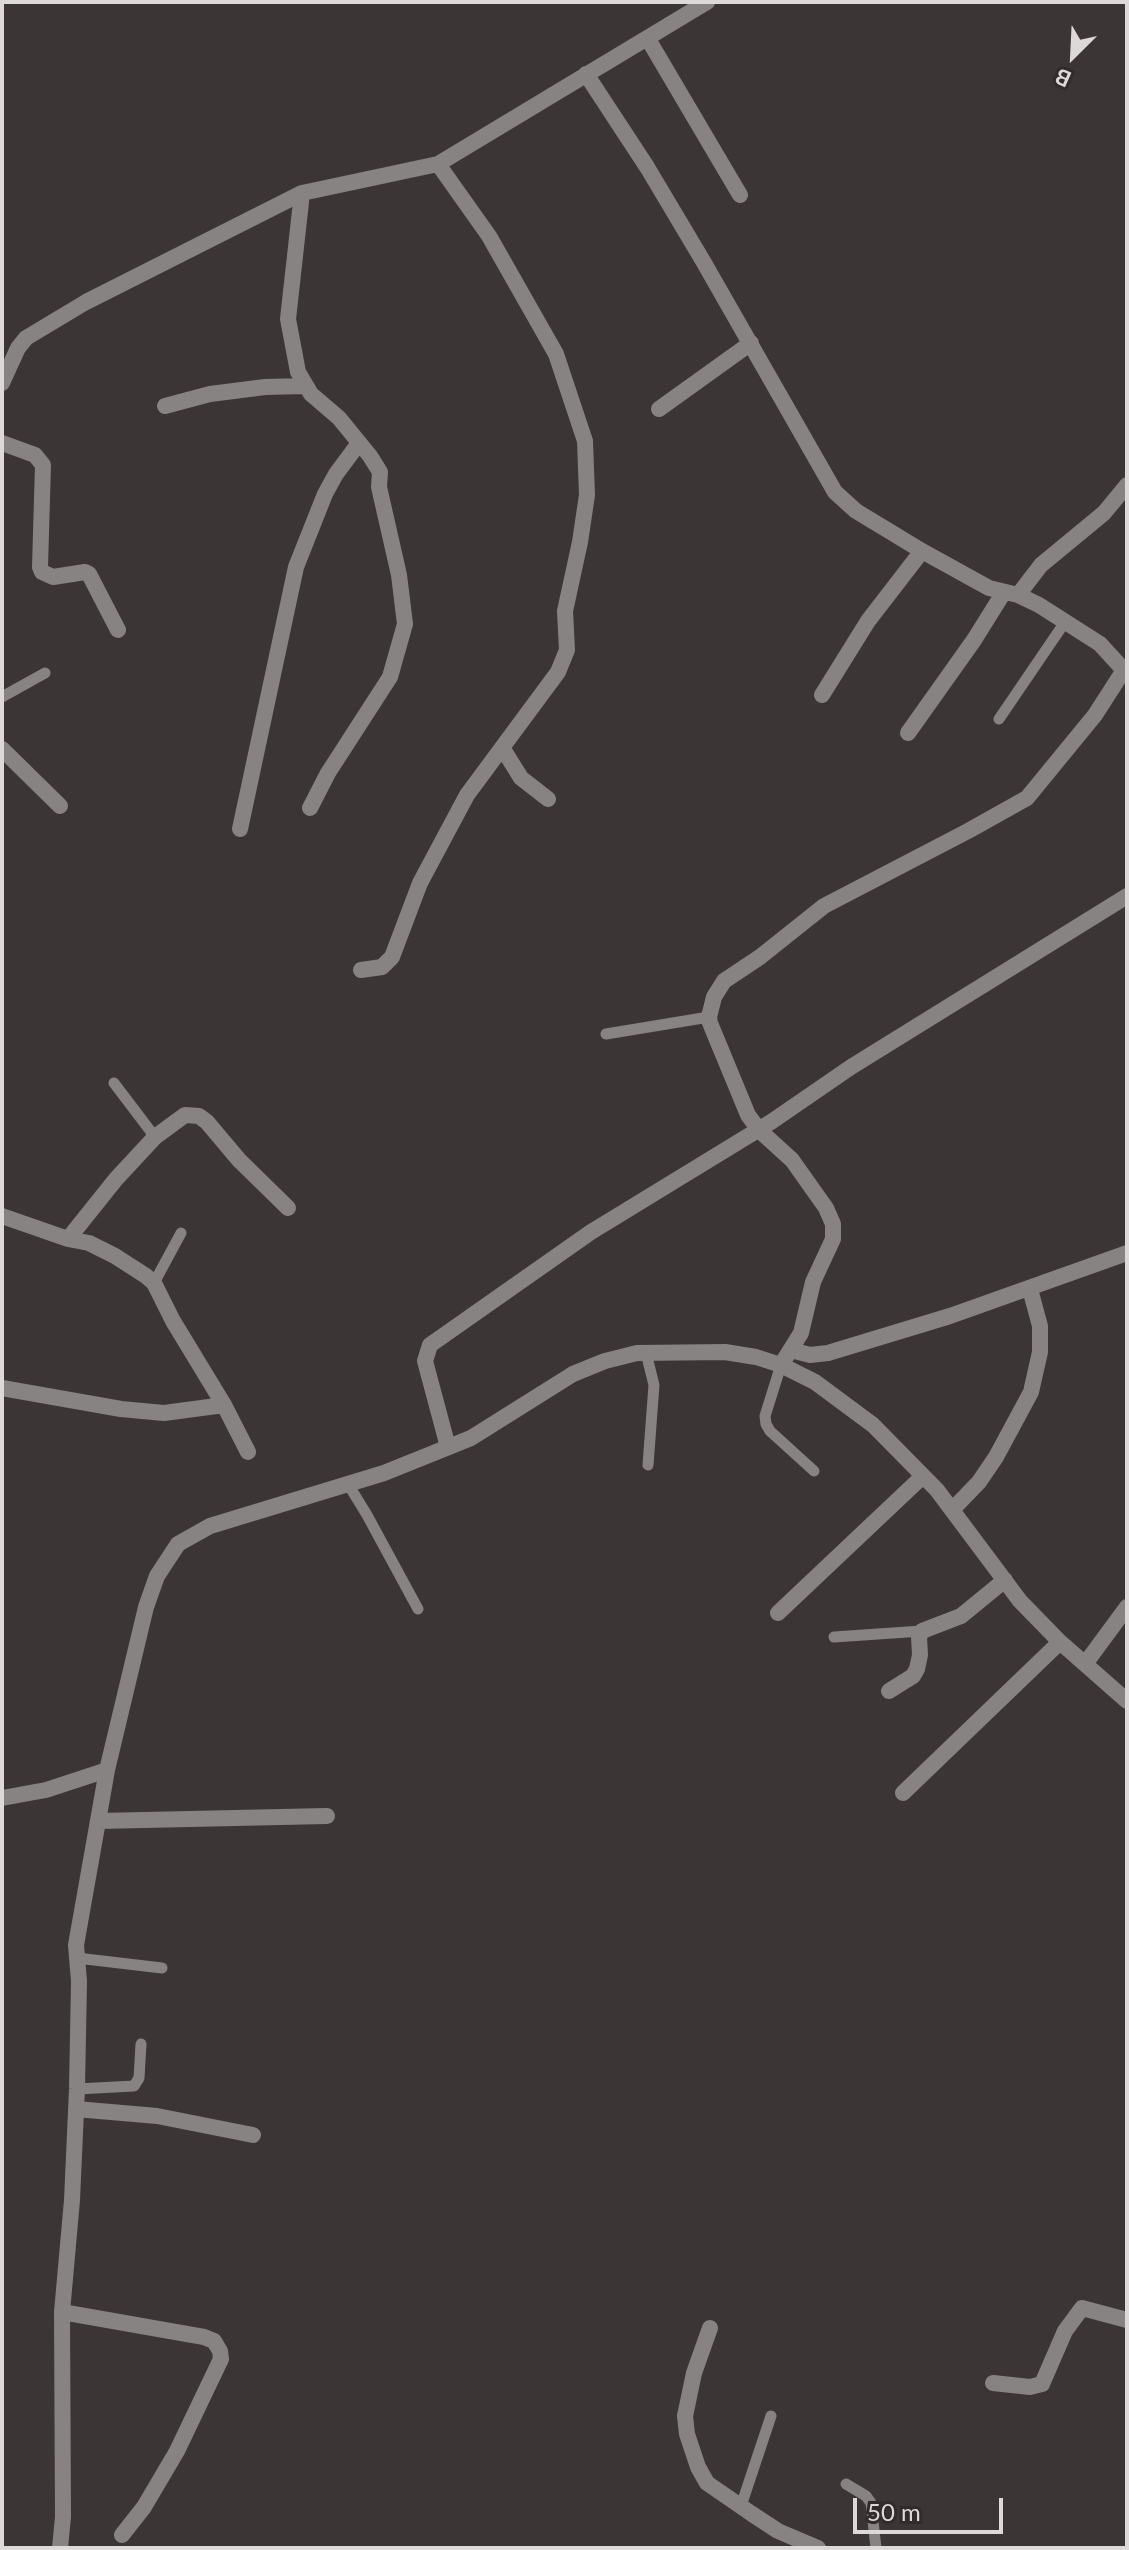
<!DOCTYPE html>
<html>
<head>
<meta charset="utf-8">
<style>
	body { margin:0 }
	#map { position:relative; width:1129px; height:2550px; overflow:hidden; background:#3c3535; font-family:Lato,sans-serif }
	canvas { display:block }
	.frame { position:absolute; inset:0; border:4px solid #ded9d9; pointer-events:none }
	.north { position:absolute; left:1033px; top:16px; width:80px; height:80px; -webkit-text-stroke:6px #322b2b; paint-order:stroke; rotate:204deg; font-size:22px; font-weight:700; line-height:32px; text-align:center; color:#ded9d9 }
	.north::after { content:''; display:block; margin:auto; width:28px; height:36px; background:#ded9d9; clip-path:polygon(50% 0,100% 100%,50% 72%,0 100%) }
	.scale { position:absolute; left:853px; top:2498px; width:150px; height:36px; box-sizing:border-box; border:4px solid #ded9d9; border-top:0; padding-left:10px; font-size:24px; line-height:28px; white-space:nowrap; color:#ded9d9; -webkit-text-stroke:6px #322b2b; paint-order:stroke }
</style>
</head>
<body>
<div id="map">
<canvas width="1129" height="2550"></canvas>
<div class="frame"></div>
<div class="north">B</div>
<div class="scale">50 m</div>
</div>
<script>
const context = document.querySelector('canvas').getContext('2d');
context.lineJoin = 'round';
const toPath = rows => new Path2D(rows.map(r => 'M' + r).join(''));
function strokePath(path, color, width, dash) { context.strokeStyle = color; context.lineWidth = width; context.lineCap = dash ? 'butt' : 'round'; context.setLineDash(dash || []); context.stroke(path); }
strokePath(toPath([
	[2,697,45,673],
	[999,719,1065,622],
	[606,1034,709,1017],
	[114,1083,155,1137],
	[154,1283,181,1233],
	[646,1353,654,1385,648,1465],
	[781,1365,765,1416,766,1424,770,1431,814,1471],
	[348,1484,367,1515,418,1609],
	[834,1637,922,1631],
	[77,1958,162,1968],
	[77,2089,134,2086,139,2078,141,2044],
	[846,2484,866,2496,871,2503,876,2548],
	[741,2506,771,2416]
]), '#878383', 11);
strokePath(toPath([
	[648,39,740,195],
	[586,74,647,167,703,261,835,492,856,511,922,551,989,588,1018,595,1039,605,1100,644,1121,667,1122,673,1095,715,1027,798,968,831,824,906,760,957,724,981,714,997,709,1017,710,1023,748,1115,759,1130,792,1160,826,1208,833,1224,833,1239,813,1282,801,1333,781,1365],
	[302,193,288,319,298,372,311,394,339,418,370,456,380,472,379,487,399,575,405,624,390,677,328,773,310,808],
	[2,383,18,348,26,338,86,302,302,193,438,164,707,2],
	[165,406,210,394,265,387,305,386],
	[659,409,751,343],
	[2,443,35,455,43,465,40,567,42,572,53,577,85,572,89,574,118,630],
	[1018,595,1041,565,1104,513,1127,485],
	[822,695,868,621,922,551],
	[908,733,974,640,1004,592],
	[2,749,60,806],
	[503,749,521,778,548,799],
	[240,829,296,567,325,494,336,474,359,443],
	[361,970,382,967,392,957,420,883,467,795,558,672,567,650,565,611,580,542,587,495,585,441,556,354,489,236,438,164],
	[2,1216,68,1239,89,1243,115,1256,146,1276,154,1283,173,1321,224,1405,164,1413,121,1409,2,1388],
	[68,1239,116,1179,155,1137,185,1115,199,1116,207,1122,239,1160,288,1208],
	[791,1350,810,1355,828,1353,950,1316,1127,1253],
	[224,1405,248,1452],
	[448,1447,425,1361,430,1345,591,1232,771,1122,851,1067,1127,896],
	[952,1510,979,1482,996,1457,1031,1392,1040,1352,1040,1326,1030,1289],
	[778,1613,923,1476],
	[1085,1664,1127,1607],
	[889,1691,913,1676,917,1669,920,1655,919,1637,922,1631,961,1616,1005,1580],
	[903,1793,1060,1642],
	[2,1798,46,1790,107,1770],
	[98,1821,327,1816],
	[76,2109,157,2116,253,2135],
	[62,2312,204,2337,214,2341,220,2351,221,2359,177,2451,144,2507,122,2535],
	[710,2328,694,2373,685,2416,687,2434,698,2467,707,2483,752,2514,778,2531,818,2548],
	[993,2383,1030,2387,1042,2384,1065,2331,1082,2308,1127,2320],
	[60,2548,63,2517,62,2312,72,2200,77,2089,79,1981,76,1945,107,1770,146,1607,157,1576,178,1544,210,1526,384,1473,471,1438,573,1374,605,1361,637,1353,725,1352,756,1357,781,1365,815,1382,873,1425,937,1490,1020,1601,1060,1642,1127,1701]
]), '#878383', 16);
</script>
</body>
</html>
